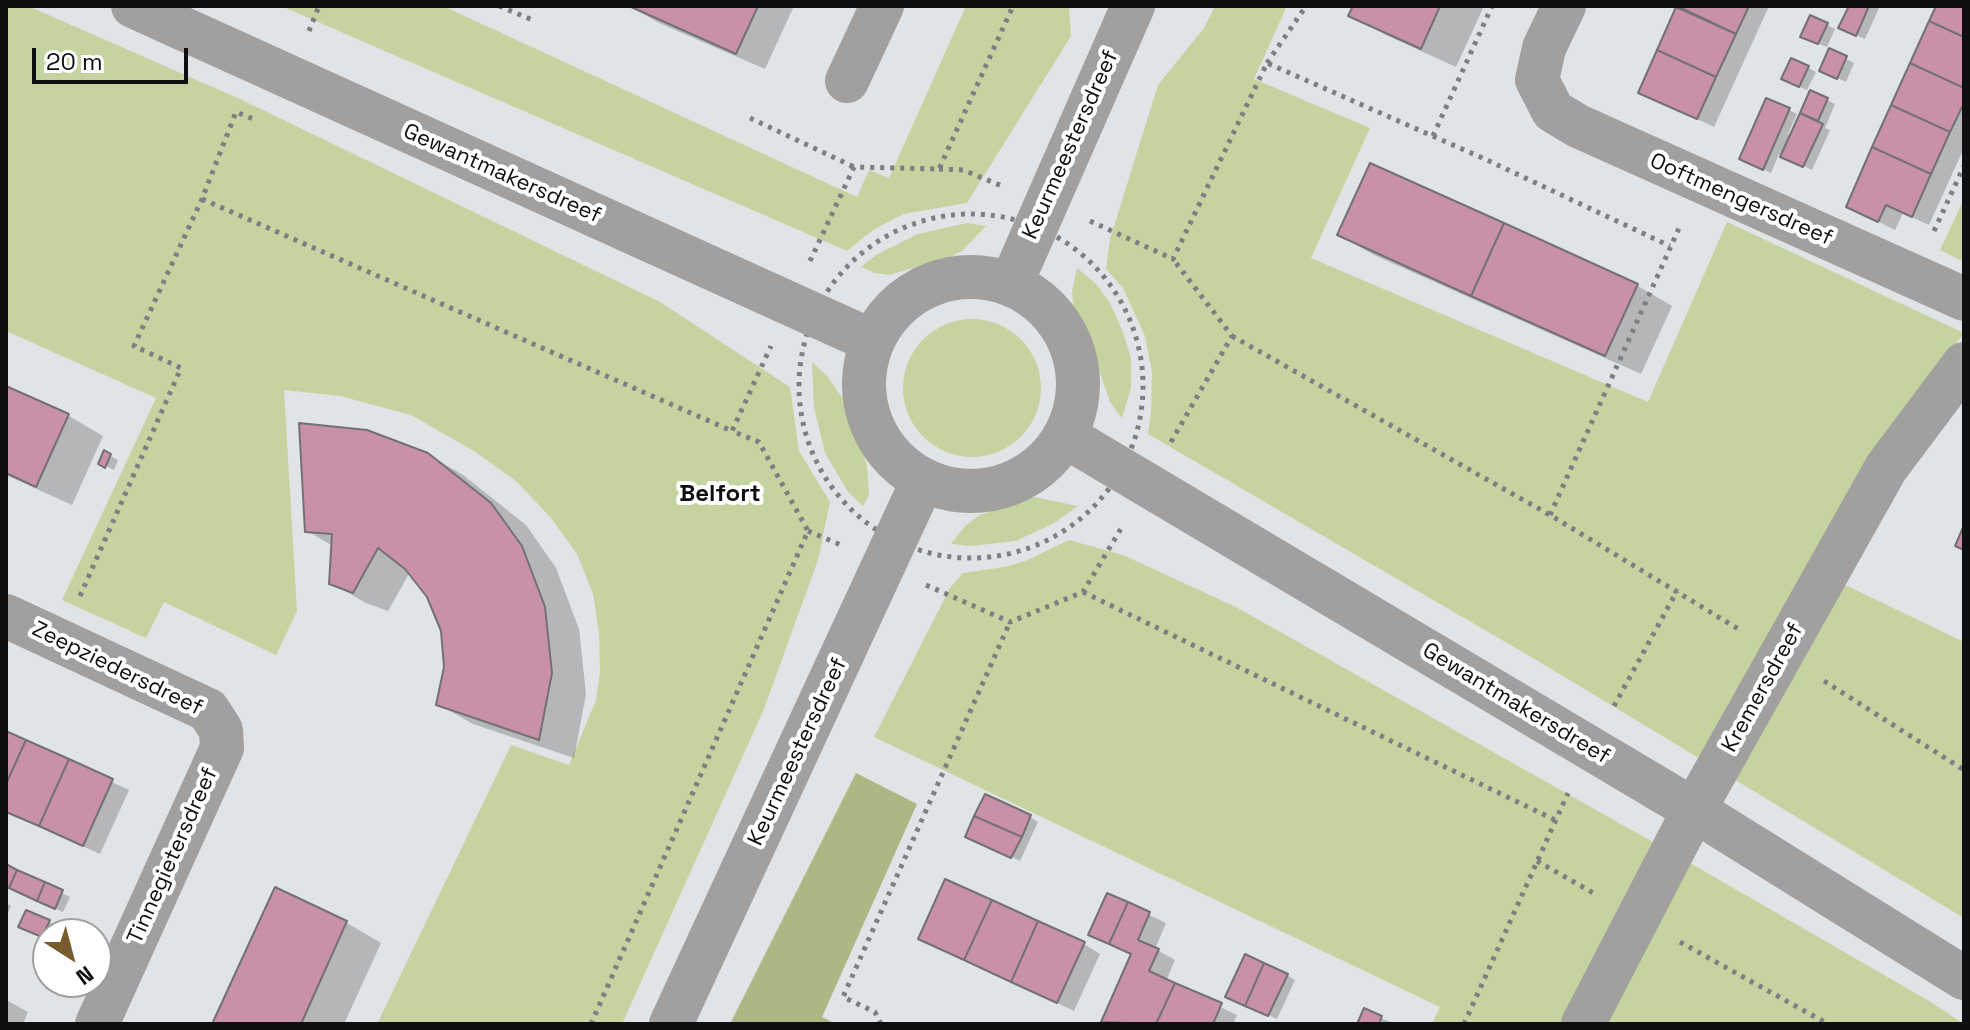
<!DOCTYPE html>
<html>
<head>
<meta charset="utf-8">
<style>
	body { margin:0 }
	#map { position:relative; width:1970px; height:1030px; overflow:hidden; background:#e1e4e6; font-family:"Space Grotesk",sans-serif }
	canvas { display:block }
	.frame { position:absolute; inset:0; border:8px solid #0e0f10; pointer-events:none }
	.north { position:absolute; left:32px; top:918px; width:80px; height:80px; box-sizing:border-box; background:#fff; border:2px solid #9f9f9f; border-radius:50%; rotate:144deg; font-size:22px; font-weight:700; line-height:32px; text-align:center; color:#0e0f10 }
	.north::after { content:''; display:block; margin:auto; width:28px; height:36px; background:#775c2e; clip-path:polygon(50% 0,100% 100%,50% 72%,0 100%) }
	.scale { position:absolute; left:32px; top:48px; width:156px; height:36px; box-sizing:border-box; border:4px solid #0e0f10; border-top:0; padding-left:10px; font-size:24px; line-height:28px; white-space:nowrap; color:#0e0f10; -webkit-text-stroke:6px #fff; paint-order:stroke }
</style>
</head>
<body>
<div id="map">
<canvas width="1970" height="1030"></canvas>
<div class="frame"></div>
<div class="north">N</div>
<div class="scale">20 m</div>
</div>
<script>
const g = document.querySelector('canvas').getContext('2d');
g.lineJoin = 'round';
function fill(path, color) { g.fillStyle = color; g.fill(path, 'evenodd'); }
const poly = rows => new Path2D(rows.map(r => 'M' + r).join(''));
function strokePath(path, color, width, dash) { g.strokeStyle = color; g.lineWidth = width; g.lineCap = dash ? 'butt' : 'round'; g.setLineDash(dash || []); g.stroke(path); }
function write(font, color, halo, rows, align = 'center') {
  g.font = font + ' "Space Grotesk",sans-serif'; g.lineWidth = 8; g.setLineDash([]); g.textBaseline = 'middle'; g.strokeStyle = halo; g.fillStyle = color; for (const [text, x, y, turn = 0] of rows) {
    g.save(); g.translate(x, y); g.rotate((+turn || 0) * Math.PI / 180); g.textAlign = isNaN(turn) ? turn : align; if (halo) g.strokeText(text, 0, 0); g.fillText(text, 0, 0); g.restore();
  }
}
fill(poly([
	[6,6,28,6,240,99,660,302,790,387,799,451,830,502,818,560,764,709,622,1024,377,1024,511,745,569,765,596,700,600,672,599,633,593,594,577,554,551,518,516,481,474,451,411,415,340,396,284,390,297,611,276,655,164,602,146,638,62,600,156,398,6,331],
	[281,6,443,6,857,197,869,170,889,178,966,6,1069,6,1071,36,967,203,903,214,873,230,847,251],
	[1215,6,1287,6,1254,79,1370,128,1311,258,1648,402,1727,222,1964,333,1878,447,1810,568,1964,642,1964,918,1538,661,1148,434,1151,411,1152,372,1145,336,1123,288,1106,269,1110,239,1158,85,1204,28],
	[1964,199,1964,262,1940,250],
	[967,223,986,226,962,251,951,257,889,275,875,273,861,267,876,255,918,234],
	[1077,268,1096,284,1110,303,1123,332,1131,358,1131,388,1122,418,1110,402,1088,337,1074,313,1072,291],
	'903 388a69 69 0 1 1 138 0a69 69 0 1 1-138 0Z',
	[812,362,827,376,848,406,867,466,869,495,863,506,848,492,825,453,814,407],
	[1034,497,1078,506,1054,523,1016,541,971,546,951,544,965,526,980,515],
	[1069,540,1123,555,1236,607,1692,864,1929,1001,1964,1024,1432,1024,1440,1007,874,737,950,588,963,573,1004,567,1025,561]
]), '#c5d3a0');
fill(poly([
	[856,773,917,804,822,1017,836,1024,730,1024]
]), '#aab883');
fill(poly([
	[794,6,765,69,659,23,631,7],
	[1355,6,1484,6,1456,67,1386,35,1351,15],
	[1679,6,1769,6,1714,127,1640,92],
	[1851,6,1880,6,1865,39,1849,32],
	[1938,6,1964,6,1964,148,1929,225,1903,213,1895,230,1848,206],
	[1811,18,1835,29,1827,47,1811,41],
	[1830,51,1854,63,1846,82,1829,74],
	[1808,68,1816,72,1807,90,1791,83],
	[1811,92,1835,104,1825,128,1830,130,1812,170,1779,154,1771,173,1750,163,1789,110,1797,114,1788,134,1792,135],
	[1371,166,1638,286,1672,306,1641,374,1374,255,1339,235],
	[6,388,69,416,103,436,72,505,6,475],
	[105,453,118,460,114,470,101,463],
	[427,454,463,475,526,525,556,568,579,629,586,694,574,758,473,724,438,704,446,667,443,630,429,596,410,572,388,611,366,603,331,583,333,546,307,531],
	[6,733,129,790,100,854,6,812],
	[1030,817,1038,822,1020,861,976,841],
	[6,867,70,897,63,912,6,886],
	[276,890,347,923,381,943,344,1024,215,1024],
	[1108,895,1166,923,1155,949,1175,960,1166,981,1237,1015,1233,1024,1108,1024,1104,1021,1133,955],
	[6,903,11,906,6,918],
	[49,922,57,926,54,934,48,934,48,939,29,931],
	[920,938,1084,944,1100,954,1074,1011],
	[1287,975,1295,980,1277,1019,1236,1001],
	[6,1000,28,1012,23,1024,6,1024],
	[1365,1011,1395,1024,1359,1024]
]), '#0003');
const building = poly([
	[629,6,758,6,736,54,629,6],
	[1353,6,1440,6,1421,49,1348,16,1353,6],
	[1677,6,1749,6,1736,34,1677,6],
	[1849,6,1869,6,1856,36,1838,28,1849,6],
	[1936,6,1964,6,1964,37,1929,21,1936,6],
	[1676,7,1736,34,1716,77,1657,50,1676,7],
	[1810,15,1828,23,1818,44,1800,37,1810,15],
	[1929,21,1964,37,1964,88,1910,63,1929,21],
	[1829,48,1847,56,1837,79,1819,71,1829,48],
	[1657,50,1716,77,1697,119,1638,93,1657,50],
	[1791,58,1809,66,1799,87,1781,79,1791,58],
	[1910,63,1964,88,1964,103,1950,132,1891,105,1910,63],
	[1810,90,1828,98,1818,121,1800,113,1810,90],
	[1766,98,1790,108,1763,170,1739,159,1766,98],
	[1891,105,1950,132,1931,174,1872,147,1891,105],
	[1800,113,1823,124,1803,167,1780,157,1800,113],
	[1872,147,1931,174,1912,217,1886,205,1878,222,1846,207,1872,147],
	[1370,163,1504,223,1471,296,1337,235,1370,163],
	[1504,223,1638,284,1605,356,1471,296,1504,223],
	[6,386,69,414,36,487,6,473,6,386],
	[299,423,367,430,428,453,491,503,522,546,545,607,552,673,539,740,436,705,444,667,441,631,427,597,405,569,378,548,353,593,329,584,332,534,305,532,299,423],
	[104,450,111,454,105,468,98,464,104,450],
	[1964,525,1964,550,1955,546,1964,525],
	[6,731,26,740,6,784,6,731],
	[26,740,69,759,39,826,6,812,6,784,26,740],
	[69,759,113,779,83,846,39,826,69,759],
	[985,794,1031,815,1022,837,974,816,985,794],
	[974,816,1022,837,1011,858,965,837,974,816],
	[6,864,17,870,9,888,6,887,6,864],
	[17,870,45,882,37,901,9,888,17,870],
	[945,879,992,900,964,960,918,939,945,879],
	[45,882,63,890,55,909,37,901,45,882],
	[275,887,347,921,301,1024,212,1024,275,887],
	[1107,893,1128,902,1109,944,1088,935,1107,893],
	[992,900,1038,921,1011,982,964,960,992,900],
	[1128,902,1150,912,1138,940,1159,949,1149,971,1175,983,1156,1024,1101,1022,1131,954,1109,944,1128,902],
	[26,910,50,920,42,937,18,927,26,910],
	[1038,921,1085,942,1057,1003,1011,982,1038,921],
	[1245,954,1264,963,1245,1006,1225,997,1245,954],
	[1264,963,1288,974,1268,1016,1245,1006,1264,963],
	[1175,983,1222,1003,1213,1024,1156,1024,1175,983],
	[1364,1008,1382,1016,1379,1024,1357,1024,1364,1008]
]);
fill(building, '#c991a9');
strokePath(building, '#747172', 2);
strokePath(poly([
	[499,6,535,21],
	[309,31,319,6],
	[1267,63,1306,6],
	[750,118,854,167],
	[1433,136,1492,6],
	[939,169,963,170,1002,186],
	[202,199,732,431],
	'799 386a172 172 0 1 1 344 0a172 172 0 1 1-344 0Z',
	[1090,221,1173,259,1267,63,1487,160,1670,246],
	[1934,231,1964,166],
	[810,261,854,167,939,169,1013,6],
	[1232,336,1550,515,1740,630],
	[1171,442,1232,336,1173,259],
	[1550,515,1680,226],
	[808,531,841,545],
	[926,585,1010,622,1083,592,1122,527],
	[1083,592,1555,820],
	[80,596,181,368,134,346,202,199,236,112,256,120],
	[1824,681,1964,770],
	[1614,706,1677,591],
	[1537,861,1595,894],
	[1680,942,1828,1024],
	[591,1024,808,531,759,442,732,431,771,346],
	[881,1024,875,1012,843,997,1010,622],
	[1464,1024,1568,793]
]), '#7d7f81', 5, [4, 6]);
strokePath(poly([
	[133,6,872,341],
	[1564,6,1544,48,1537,80,1553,111,1578,126,1964,299],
	[847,81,882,6],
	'864 384a107 107 0 1 1 214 0a107 107 0 1 1-214 0Z',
	[1011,284,1133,6],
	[1065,436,1694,810,1964,978],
	[6,616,208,710,221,730,222,748,97,1024],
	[671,1024,923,480],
	[1583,1024,1694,810,1886,468,1964,364]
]), '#a1a09f', 44);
write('22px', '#0e0f10', '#fff', [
	["Keurmeestersdreef",1071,145,-66],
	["Gewantmakersdreef",502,174,24],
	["Ooftmengersdreef",1741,200,24],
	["Zeepziedersdreef",117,669,26],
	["Kremersdreef",1763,688,-61],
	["Gewantmakersdreef",1516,704,31],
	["Keurmeestersdreef",798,752,-65],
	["Tinnegietersdreef",173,856,-66]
]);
write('bold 24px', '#0e0f10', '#fff', [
	["Belfort",720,494]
]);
</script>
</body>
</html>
